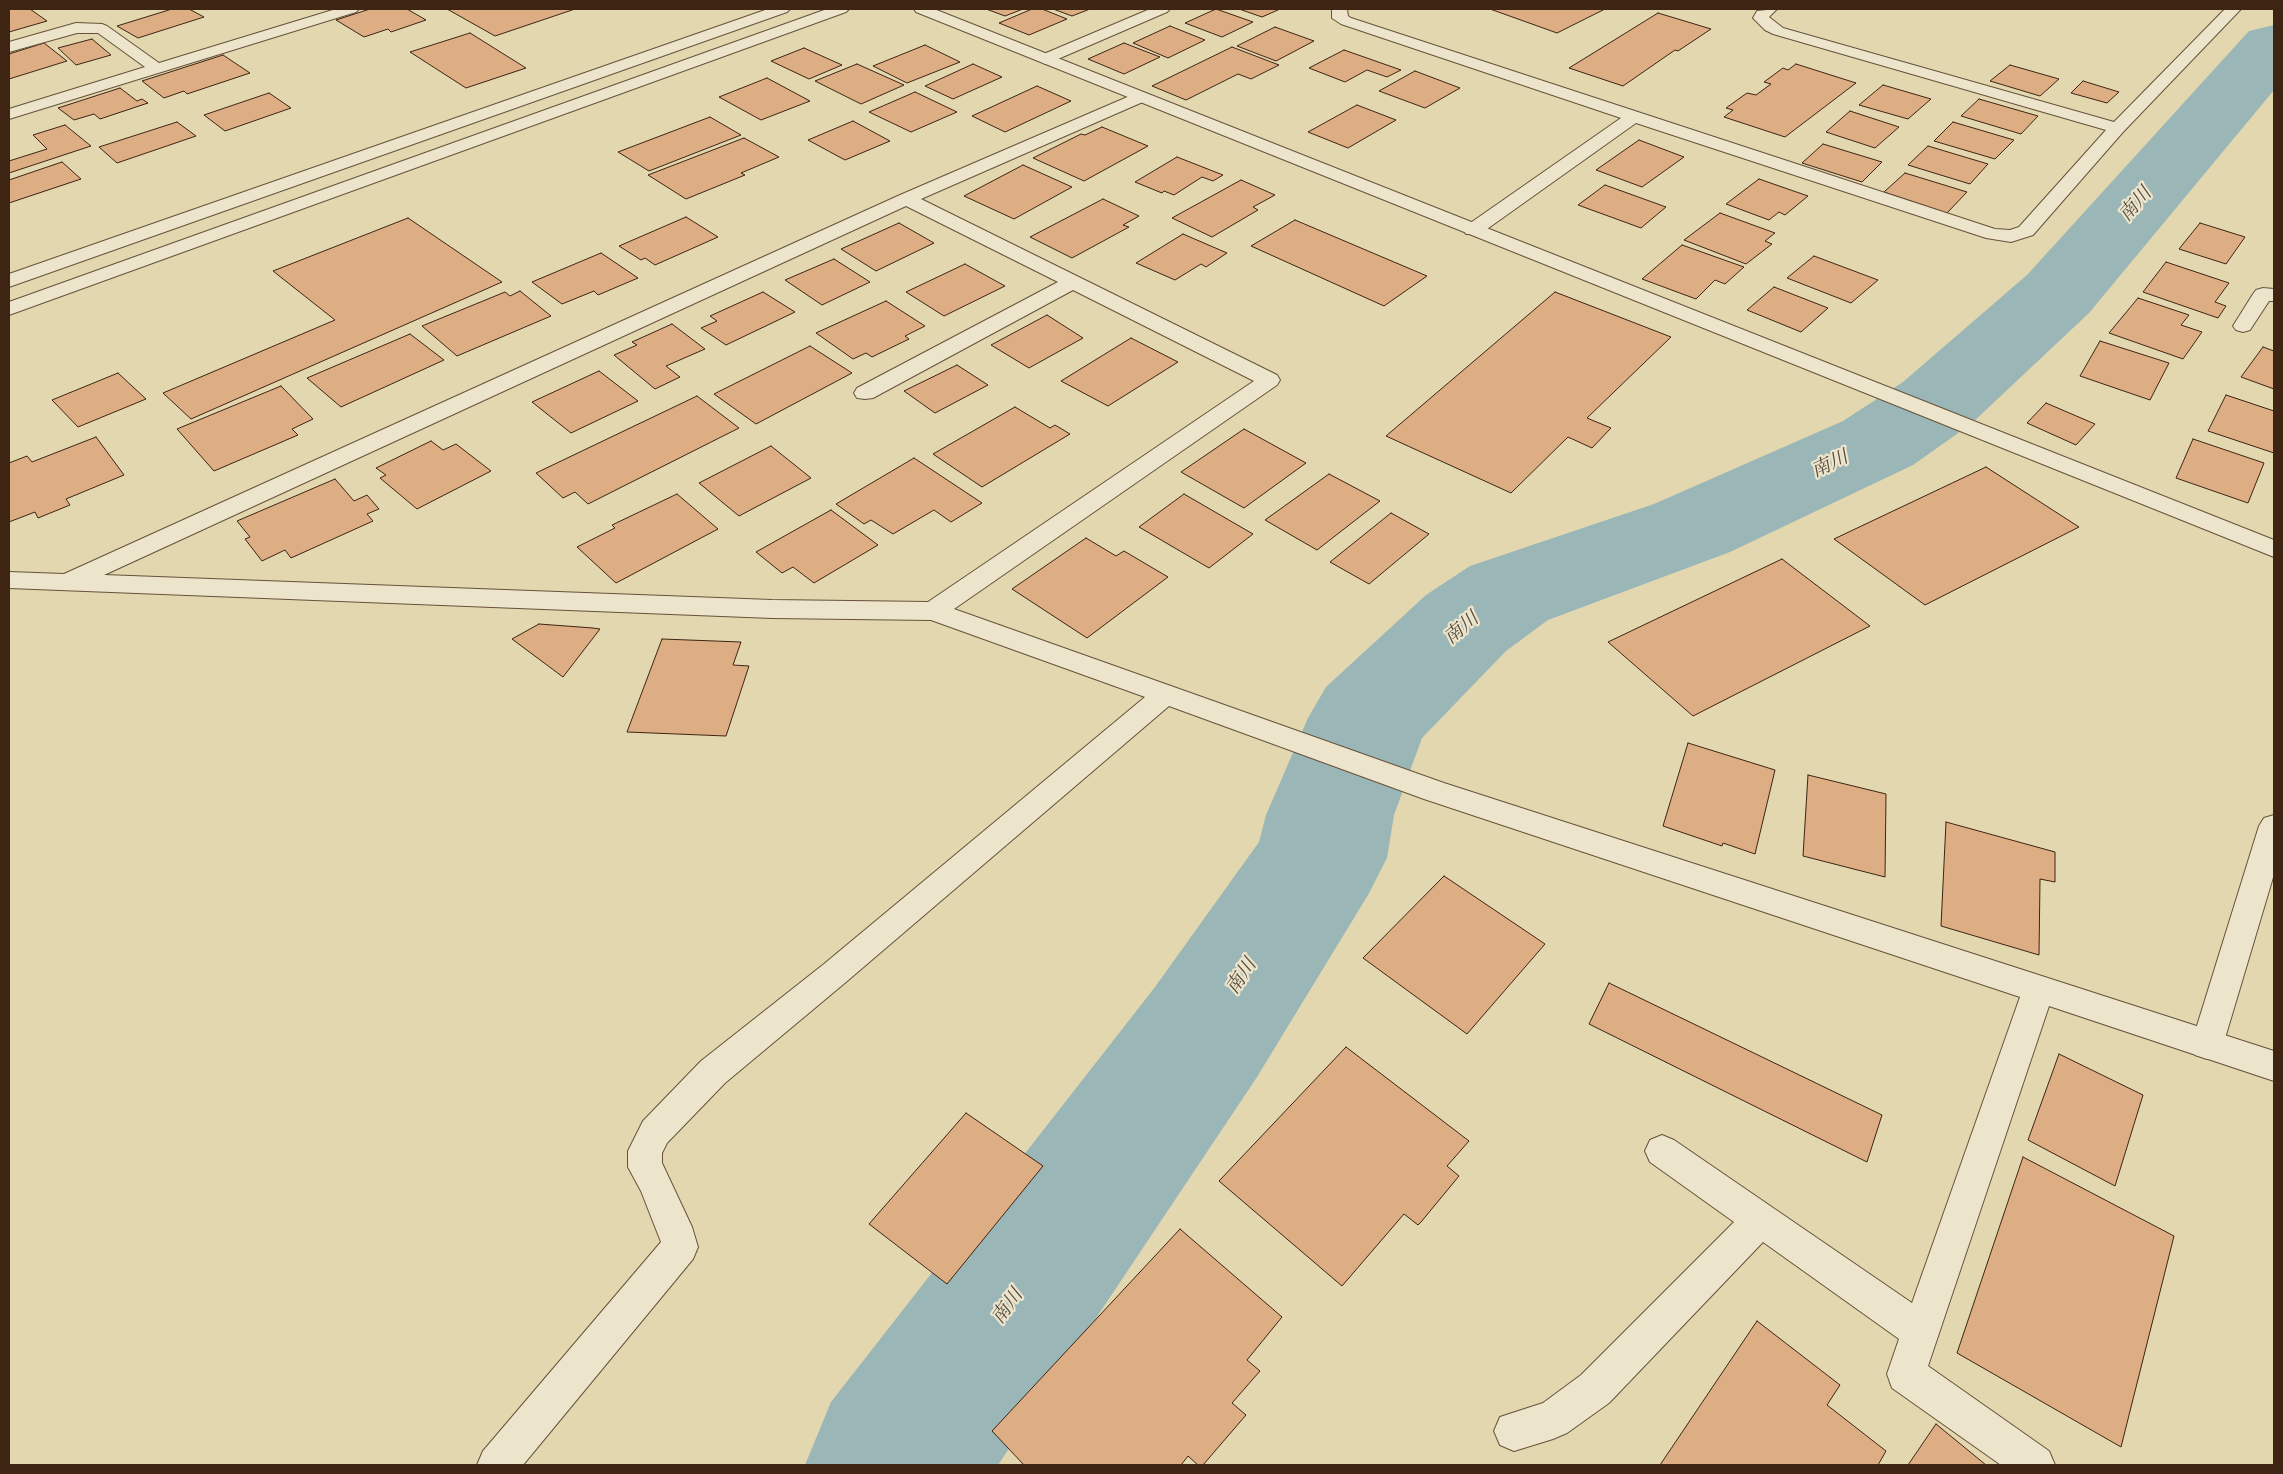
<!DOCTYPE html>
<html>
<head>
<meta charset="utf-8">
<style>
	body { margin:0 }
	#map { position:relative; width:2283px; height:1474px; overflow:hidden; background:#e2d7af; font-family:"Libre Bodoni",serif }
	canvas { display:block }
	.frame { position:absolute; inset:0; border:10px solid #3e2413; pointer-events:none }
</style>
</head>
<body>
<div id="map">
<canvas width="2283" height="1474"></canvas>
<div class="frame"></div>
</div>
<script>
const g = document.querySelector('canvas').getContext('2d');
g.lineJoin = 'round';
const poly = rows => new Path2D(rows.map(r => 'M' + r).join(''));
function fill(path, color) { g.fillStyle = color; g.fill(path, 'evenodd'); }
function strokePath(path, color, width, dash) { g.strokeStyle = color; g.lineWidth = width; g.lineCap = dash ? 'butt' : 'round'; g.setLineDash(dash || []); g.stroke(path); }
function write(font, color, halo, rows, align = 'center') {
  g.font = font + ' "Libre Bodoni","Noto Serif JP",serif'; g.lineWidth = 4.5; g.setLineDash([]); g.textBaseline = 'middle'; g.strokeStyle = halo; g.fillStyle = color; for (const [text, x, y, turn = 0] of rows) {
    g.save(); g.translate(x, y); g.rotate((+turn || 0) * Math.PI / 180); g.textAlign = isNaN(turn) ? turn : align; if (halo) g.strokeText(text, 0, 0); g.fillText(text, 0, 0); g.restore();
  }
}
fill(poly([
	[2274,25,2274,90,2089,313,1971,424,1913,465,1730,552,1548,620,1506,651,1422,738,1394,815,1387,858,1368,895,1257,1077,998,1465,805,1465,831,1402,1155,987,1259,842,1266,815,1308,718,1326,687,1426,595,1470,566,1654,504,1843,421,1903,382,2027,275,2249,31,2274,25]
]), '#9bb6b7');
const building = poly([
	[9,9,30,9,47,21,9,32,9,9],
	[172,9,189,9,204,17,138,38,117,26,172,9],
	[370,9,407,9,426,20,391,32,388,29,364,37,336,20,370,9],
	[447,9,575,9,495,36,447,9],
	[986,9,1023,9,1005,16,986,9],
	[1032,9,1042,9,1067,19,1029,35,999,23,1032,9],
	[1053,9,1090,9,1072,16,1053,9],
	[1216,9,1253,22,1222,37,1185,23,1216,9],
	[1239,9,1280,9,1262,17,1239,9],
	[1490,9,1605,9,1557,33,1490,9],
	[1658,13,1711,29,1678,51,1675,50,1623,86,1569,68,1658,13],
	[1170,26,1205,40,1168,58,1133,43,1170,26],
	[1275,27,1314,41,1276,61,1237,46,1275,27],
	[470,33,526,68,466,88,410,52,470,33],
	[92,39,111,55,76,65,58,48,92,39],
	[44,43,67,61,9,79,9,54,44,43],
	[1124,43,1160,57,1124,74,1088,59,1124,43],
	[925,45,960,62,907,83,873,66,925,45],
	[1232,47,1279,65,1251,79,1238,74,1186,100,1152,86,1232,47],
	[804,48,842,65,809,79,771,61,804,48],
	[1344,50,1401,70,1387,77,1367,70,1345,82,1309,68,1344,50],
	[223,55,250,73,187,94,184,91,164,98,142,81,223,55],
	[857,64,904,85,861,104,815,81,857,64],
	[973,64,1002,77,953,99,925,86,973,64],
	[1796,64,1856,83,1785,137,1724,117,1733,110,1726,108,1747,93,1756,95,1771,84,1764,82,1783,68,1788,70,1796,64],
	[2010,65,2059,79,2040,96,1990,81,2010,65],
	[1415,71,1460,88,1425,108,1379,91,1415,71],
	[767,78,810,101,761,120,719,97,767,78],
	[2083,81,2119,92,2107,103,2071,93,2083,81],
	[1883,85,1931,99,1908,119,1859,105,1883,85],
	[1037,86,1071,101,1005,132,972,116,1037,86],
	[120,88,137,101,142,99,148,103,100,119,94,114,74,120,58,108,120,88],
	[915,92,957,112,911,132,869,112,915,92],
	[269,93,291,108,225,131,204,115,269,93],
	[1979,99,2038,116,2021,134,1961,116,1979,99],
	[1357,105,1396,120,1348,148,1308,132,1357,105],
	[1850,111,1899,127,1875,148,1826,132,1850,111],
	[710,117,741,135,649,171,618,152,710,117],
	[853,121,890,141,845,160,808,140,853,121],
	[177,122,196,136,117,163,99,147,177,122],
	[1953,122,2014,140,1995,159,1934,141,1953,122],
	[65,125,91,146,9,173,9,161,47,149,33,135,65,125],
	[1102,127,1148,146,1084,181,1033,158,1081,134,1085,135,1102,127],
	[744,138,779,157,741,173,745,175,686,199,648,175,744,138],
	[1639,140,1684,157,1642,187,1596,170,1639,140],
	[1823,144,1882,162,1862,182,1802,163,1823,144],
	[1928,146,1988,164,1970,184,1908,165,1928,146],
	[1177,157,1223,175,1213,181,1202,177,1174,195,1164,191,1162,193,1135,182,1177,157],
	[62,162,81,179,9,203,9,180,62,162],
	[1023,165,1072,187,1014,219,964,196,1023,165],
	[1905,173,1967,192,1947,213,1884,192,1905,173],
	[1759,179,1808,196,1785,215,1779,212,1769,220,1726,204,1759,179],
	[1241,180,1275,195,1253,207,1258,210,1212,237,1172,218,1241,180],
	[1605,185,1666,207,1641,228,1578,205,1605,185],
	[1103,199,1139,216,1123,225,1129,227,1072,258,1030,237,1103,199],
	[1720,213,1775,233,1765,241,1772,244,1746,264,1684,240,1720,213],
	[686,217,718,237,655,265,645,258,641,260,619,246,686,217],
	[408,218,502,282,191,419,163,393,335,320,273,271,408,218],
	[1295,220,1427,276,1384,306,1251,246,1295,220],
	[899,223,934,243,876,271,841,249,899,223],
	[2200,223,2245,237,2226,264,2179,249,2200,223],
	[1183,234,1227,253,1206,267,1201,264,1175,280,1136,263,1183,234],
	[1682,245,1744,267,1725,284,1715,280,1696,299,1642,279,1682,245],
	[601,253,638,278,598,295,594,291,562,304,532,282,601,253],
	[1814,256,1878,280,1851,303,1787,278,1814,256],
	[834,259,870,282,822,305,785,280,834,259],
	[2166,262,2229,283,2215,302,2226,306,2218,318,2143,292,2166,262],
	[965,264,1005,286,944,316,906,292,965,264],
	[1774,287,1828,308,1801,332,1747,310,1774,287],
	[520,291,551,316,457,356,422,326,505,292,510,296,520,291],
	[763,292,795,312,726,345,701,328,717,321,710,316,763,292],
	[1555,292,1671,337,1587,418,1611,428,1592,448,1568,437,1511,493,1386,436,1555,292],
	[2138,298,2189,315,2181,325,2202,332,2183,359,2109,333,2138,298],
	[886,301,925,326,905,336,909,339,872,357,866,353,853,359,816,333,886,301],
	[1047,315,1083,338,1029,368,991,345,1047,315],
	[672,324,705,349,666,366,680,377,655,389,614,355,637,345,632,342,672,324],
	[410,334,444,360,341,407,307,378,410,334],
	[1131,338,1178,362,1108,406,1061,381,1131,338],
	[2100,341,2169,363,2150,400,2080,376,2100,341],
	[810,346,852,373,756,424,714,394,810,346],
	[2263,347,2274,351,2274,389,2241,377,2263,347],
	[957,365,988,385,935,413,904,391,957,365],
	[599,371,638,401,571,433,532,402,599,371],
	[118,373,146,399,78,427,52,400,118,373],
	[281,386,313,419,292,429,298,435,214,471,177,429,281,386],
	[2226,395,2274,411,2274,453,2208,431,2226,395],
	[697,396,739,428,588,504,575,492,563,498,536,473,697,396],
	[2046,403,2095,424,2076,445,2027,423,2046,403],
	[1015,407,1050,428,1055,425,1070,434,982,487,933,454,1015,407],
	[1244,429,1306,463,1244,508,1181,472,1244,429],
	[96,437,124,475,66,499,70,505,38,518,35,512,9,522,9,463,27,456,32,462,96,437],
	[2193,439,2264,463,2248,503,2176,478,2193,439],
	[431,441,443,450,456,444,491,471,417,509,380,478,386,475,376,468,431,441],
	[771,446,811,478,739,516,699,483,771,446],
	[914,458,982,503,951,522,934,510,893,534,871,520,864,524,836,504,914,458],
	[1986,467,2079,527,1925,605,1834,539,1986,467],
	[1329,474,1380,501,1317,550,1265,520,1329,474],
	[335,479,354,501,367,495,379,509,367,514,373,521,291,558,285,550,262,561,245,539,250,537,237,521,335,479],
	[677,494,718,529,616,583,577,547,615,528,612,525,677,494],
	[1184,494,1253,534,1209,568,1139,527,1184,494],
	[831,510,878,545,814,583,793,567,782,573,756,552,831,510],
	[1391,513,1429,534,1369,584,1330,562,1391,513],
	[1086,538,1116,556,1124,551,1168,577,1087,638,1012,589,1086,538],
	[1782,559,1870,626,1693,716,1608,642,1782,559],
	[539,624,593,628,600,629,563,677,512,639,539,624],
	[662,639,741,642,733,665,749,666,726,736,627,732,662,639],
	[1688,743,1775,770,1755,854,1723,843,1722,846,1663,826,1688,743],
	[1808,775,1886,794,1885,877,1803,856,1808,775],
	[1946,822,2055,852,2055,882,2040,879,2039,955,1941,926,1946,822],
	[1444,876,1545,944,1467,1034,1363,958,1444,876],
	[1609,983,1882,1115,1867,1162,1589,1024,1609,983],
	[1346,1047,1469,1141,1447,1166,1459,1176,1421,1222,1418,1225,1404,1214,1342,1286,1219,1181,1346,1047],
	[2059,1054,2143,1095,2115,1186,2028,1140,2059,1054],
	[966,1113,1043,1166,947,1284,869,1224,966,1113],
	[2023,1157,2174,1236,2121,1447,1957,1353,2023,1157],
	[1180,1229,1282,1317,1247,1360,1260,1371,1232,1403,1246,1415,1203,1465,1198,1465,1188,1456,1181,1465,1024,1465,992,1431,1180,1229],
	[1757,1321,1840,1385,1827,1405,1886,1451,1878,1465,1660,1465,1757,1321],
	[1936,1424,1986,1465,1908,1465,1936,1424]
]);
fill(building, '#ddad84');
strokePath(building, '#3e2413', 1);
const minor = poly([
	[336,9,359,9,356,12,9,119,9,109,145,67,98,33,77,33,9,52,9,42,76,23,102,24,107,26,159,63,336,9],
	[1150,9,1170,9,1167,12,1051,62,1045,64,1037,59,1039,56,1150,9],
	[1332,9,1347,9,1348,16,1351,18,1995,229,2010,230,2019,227,2106,130,1773,34,1765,30,1753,18,1757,11,1777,9,1769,17,1783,28,2114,122,2225,9,2241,9,2123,132,2033,235,2011,242,1986,238,1636,123,1480,234,1466,234,1464,230,1466,226,1621,118,1341,24,1332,18,1332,9],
	[1139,92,1145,93,1147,97,1145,101,921,199,1277,375,1280,380,1277,385,954,609,1444,783,2274,1051,2274,1081,2049,1006,1928,1366,2049,1451,2055,1465,2001,1465,1892,1388,1887,1374,1899,1339,1763,1242,1609,1403,1567,1433,1553,1439,1514,1451,1500,1445,1494,1431,1500,1417,1543,1403,1581,1375,1734,1222,1650,1162,1645,1151,1650,1140,1662,1135,1674,1140,1912,1303,2020,997,1424,799,1169,706,846,982,725,1083,667,1143,662,1153,662,1163,692,1227,698,1247,693,1259,523,1465,477,1465,483,1451,661,1242,641,1191,628,1167,628,1151,643,1121,701,1061,824,964,1145,697,931,620,772,618,9,588,9,572,64,574,900,195,1139,92],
	[906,206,1058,282,857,388,854,393,857,398,865,399,873,398,1073,290,1254,381,928,602,772,600,104,575,906,206],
	[2263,288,2274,289,2274,301,2269,301,2250,330,2243,332,2236,330,2233,326,2253,294,2256,290,2263,288]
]);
const tertiary = poly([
	[768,9,790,9,787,12,9,287,9,274,768,9],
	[827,9,849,9,846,12,9,315,9,302,827,9],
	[914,9,934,9,2274,540,2274,557,916,12,914,9],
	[2274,815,2274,874,2223,1045,2219,1055,2207,1059,2195,1055,2191,1045,2259,826,2264,818,2274,815]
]);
strokePath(minor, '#67513a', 2);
strokePath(tertiary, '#67513a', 2);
fill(minor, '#ece5cb');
fill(tertiary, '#ece5cb');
write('italic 19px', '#55483c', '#ece5cb', [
	["南川",2136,205,-49],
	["南川",1830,465,-25],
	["南川",1462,629,-40],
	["南川",1242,977,-56],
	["南川",1008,1307,-54]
]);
</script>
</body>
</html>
